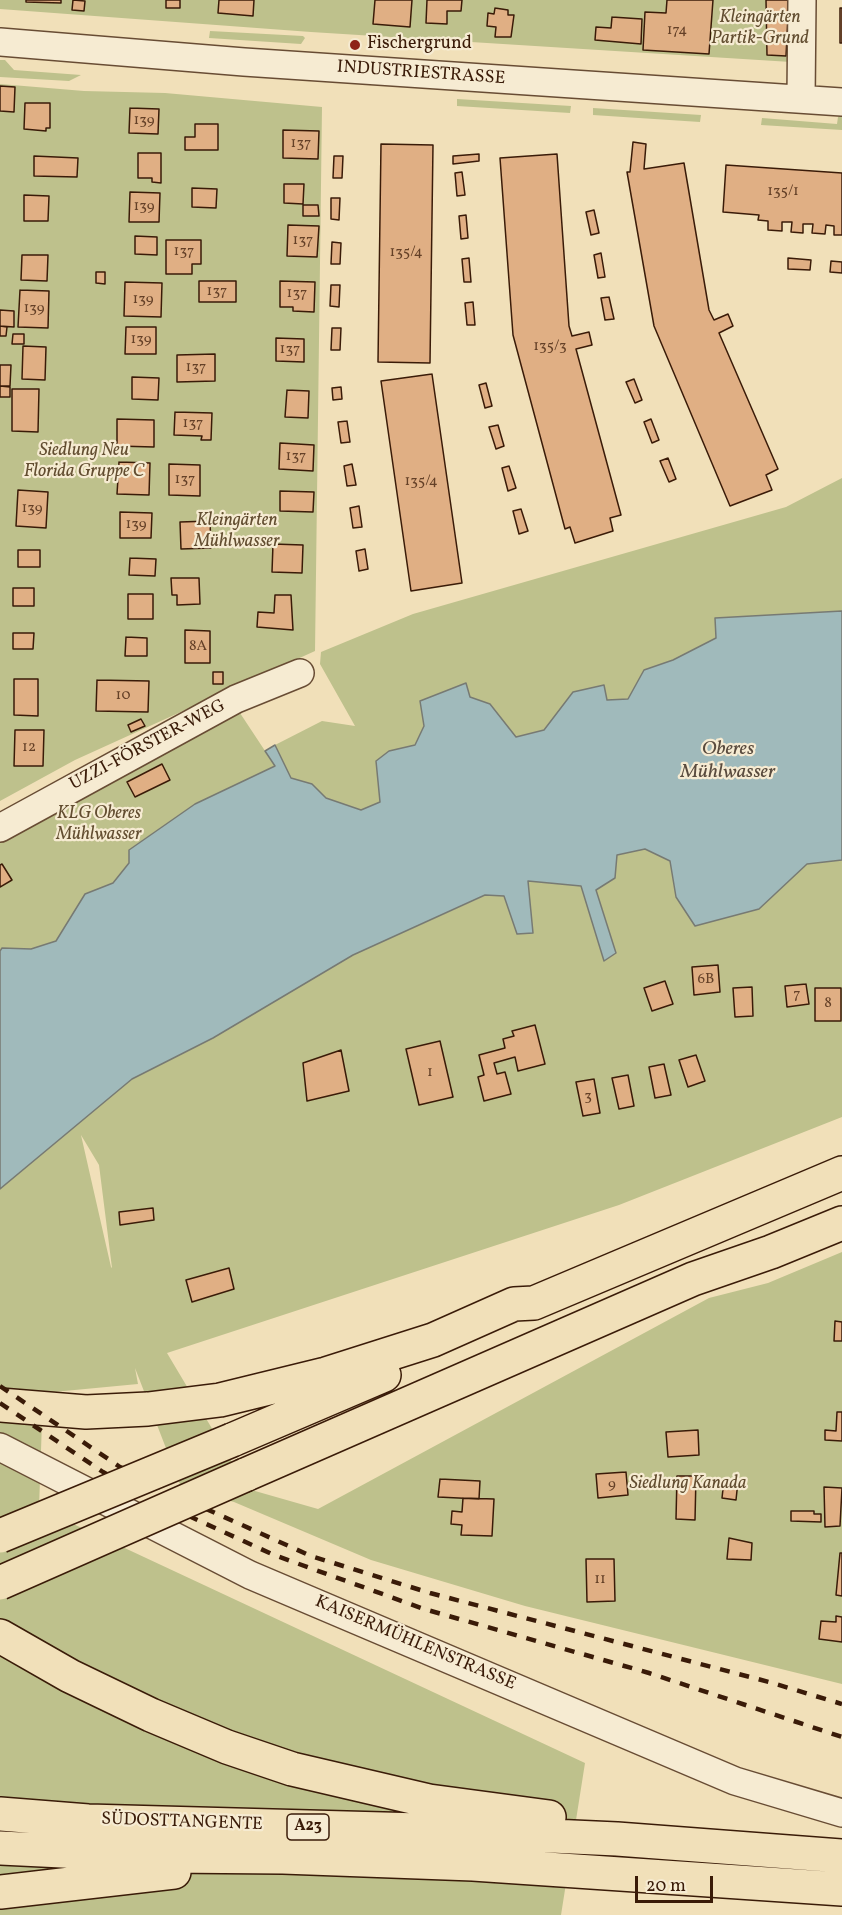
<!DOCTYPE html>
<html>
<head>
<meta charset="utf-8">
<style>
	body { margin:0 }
	#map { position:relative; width:842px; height:1915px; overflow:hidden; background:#f1e0b9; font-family:Vollkorn,serif }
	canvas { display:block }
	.scale { position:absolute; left:635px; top:1876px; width:78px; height:27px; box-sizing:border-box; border:3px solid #3a1b08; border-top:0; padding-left:8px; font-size:18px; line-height:21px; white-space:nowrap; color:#3a1b08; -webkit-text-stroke:4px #f6ebd2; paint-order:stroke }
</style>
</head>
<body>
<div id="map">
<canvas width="842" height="1915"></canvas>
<div class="scale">20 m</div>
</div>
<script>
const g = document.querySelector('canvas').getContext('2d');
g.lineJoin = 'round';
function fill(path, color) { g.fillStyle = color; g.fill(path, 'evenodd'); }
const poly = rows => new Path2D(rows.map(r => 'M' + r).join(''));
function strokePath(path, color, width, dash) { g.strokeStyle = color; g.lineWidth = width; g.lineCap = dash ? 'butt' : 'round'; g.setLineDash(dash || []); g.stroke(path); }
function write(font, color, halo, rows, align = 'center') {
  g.font = font + ' Vollkorn,serif'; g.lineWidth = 4.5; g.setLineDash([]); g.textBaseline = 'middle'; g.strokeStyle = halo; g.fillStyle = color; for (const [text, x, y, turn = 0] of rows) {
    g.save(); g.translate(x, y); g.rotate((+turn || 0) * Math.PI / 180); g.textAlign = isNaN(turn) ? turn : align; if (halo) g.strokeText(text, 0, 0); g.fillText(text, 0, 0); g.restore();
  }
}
fill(poly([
	[0,0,792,0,791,62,311,32,0,9],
	[210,31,303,36,305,38,301,44,209,38],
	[0,60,5,60,14,70,81,75,69,81,0,77],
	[0,84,84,91,165,93,322,107,315,651,75,760,0,801],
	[457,99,571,106,570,113,457,106],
	[593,108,701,115,700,122,593,115],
	[842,115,842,130,761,125,762,118,837,124,838,117],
	[842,478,842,611,715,618,716,638,673,660,644,670,628,699,606,700,573,692,544,730,516,737,490,704,470,697,466,684,420,701,424,726,415,745,389,751,380,802,361,810,326,798,312,784,291,778,275,745,322,721,355,726,320,664,321,652,413,614,786,507],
	[238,710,275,766,195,804,129,850,129,863,113,883,85,894,56,941,31,949,2,948,0,951,0,837],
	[645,849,671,861,676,897,759,909,807,864,842,860,842,1117,619,1205,167,1353,248,1489,318,1509,709,1298,768,1283,842,1252,842,1684,525,1606,371,1560,234,1502,181,1487,135,1368,138,1384,43,1393,39,1508,585,1763,561,1915,0,1915,0,1189,132,1079,213,1038,353,955,486,895,504,896,517,934,532,933,527,881,581,886,604,961,616,953,596,890,617,855],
	[81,1135,99,1165,112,1268,111,1267]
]), '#bec18c');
const water = poly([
	[842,611,842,860,807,864,759,909,695,926,676,897,670,861,645,849,617,855,615,878,596,890,616,953,604,961,581,886,528,881,533,933,517,934,504,896,485,895,353,955,213,1038,132,1079,0,1189,0,951,2,948,31,949,56,941,85,894,113,883,129,863,129,850,195,804,275,766,265,751,275,745,291,778,312,784,326,798,361,810,380,802,376,761,389,751,415,745,424,726,420,701,466,683,470,697,490,704,516,737,544,730,573,692,604,685,607,700,628,699,644,670,673,660,716,638,715,618,842,611]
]);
fill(water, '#a0babb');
strokePath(water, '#777a73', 1.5);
const building = poly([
	[26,0,61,0,61,3,26,2,26,0],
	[73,0,85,1,84,11,72,10,73,0],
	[166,0,180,0,180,8,166,8,166,0],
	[219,0,254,0,253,16,218,13,219,0],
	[375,0,412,0,410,27,373,24,375,0],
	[427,0,462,0,461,11,447,11,447,24,426,23,427,0],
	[667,0,713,0,709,54,643,50,645,12,666,13,667,0],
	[766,0,789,0,786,56,767,55,766,0],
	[495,8,508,10,508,15,514,15,511,37,495,37,496,27,487,26,488,13,494,14,495,8],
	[840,8,842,8,842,43,840,43,840,8],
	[612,17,642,19,641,44,595,40,596,27,611,28,612,17],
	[0,86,15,87,14,112,0,111,0,86],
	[25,103,50,103,50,128,46,128,46,131,24,129,25,103],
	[130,108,159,109,158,134,129,133,130,108],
	[195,124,218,124,218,150,185,150,185,137,195,137,195,124],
	[283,130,319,131,318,159,283,158,283,130],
	[633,142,646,144,644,169,684,163,709,310,714,320,728,314,733,326,719,333,778,469,766,475,772,490,730,506,654,326,627,172,630,172,633,142],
	[381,144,433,145,430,363,378,362,381,144],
	[138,153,161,153,161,183,152,182,152,178,138,178,138,153],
	[479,154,479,161,453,164,453,156,479,154],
	[557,154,569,326,572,336,589,332,592,345,576,349,621,515,610,518,613,531,575,543,570,527,565,529,513,335,500,158,557,154],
	[34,156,78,158,77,177,34,176,34,156],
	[334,156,343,156,342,178,333,178,334,156],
	[726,165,842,173,842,235,834,235,834,226,826,225,825,234,812,233,813,224,803,224,803,233,791,232,792,222,782,222,782,231,768,230,768,221,758,220,759,215,723,212,726,165],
	[462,172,465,195,457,196,455,173,462,172],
	[284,184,304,184,303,204,284,203,284,184],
	[192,188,217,189,216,208,192,207,192,188],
	[130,192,160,193,159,222,129,222,130,192],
	[24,195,49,196,48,221,24,221,24,195],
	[331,198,340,198,339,220,331,219,331,198],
	[303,205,318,205,319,216,303,216,303,205],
	[594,210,599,233,591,235,586,212,594,210],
	[466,215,468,238,461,239,459,216,466,215],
	[288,225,319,226,317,257,287,256,288,225],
	[135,236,157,237,157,255,135,254,135,236],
	[166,240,201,240,201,264,192,264,192,274,166,274,166,240],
	[332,242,341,243,340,264,331,264,332,242],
	[601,253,605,277,598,278,594,255,601,253],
	[22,255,48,255,47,281,21,280,22,255],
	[469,258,471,282,464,282,462,259,469,258],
	[788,258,811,260,810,270,788,269,788,258],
	[831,261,842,262,842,273,830,272,831,261],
	[96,272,105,272,105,284,96,283,96,272],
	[199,281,236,281,236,302,199,302,199,281],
	[280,281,315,282,314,312,293,311,293,307,280,307,280,281],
	[125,282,162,283,161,317,124,316,125,282],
	[331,285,340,285,339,307,330,306,331,285],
	[20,290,49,291,48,328,18,327,20,290],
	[609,297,614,319,605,320,601,298,609,297],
	[473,302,475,325,467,325,465,303,473,302],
	[0,310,14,311,14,327,0,326,0,310],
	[0,326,7,327,6,336,0,336,0,326],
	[126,327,156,327,156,354,125,354,126,327],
	[332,328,341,328,340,350,331,350,332,328],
	[13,334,24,334,24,344,12,344,13,334],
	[276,338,304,339,304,362,276,361,276,338],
	[23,346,46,347,45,380,22,379,23,346],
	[215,354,215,381,177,382,177,355,215,354],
	[0,365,11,365,10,386,0,386,0,365],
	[432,374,462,583,411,591,381,381,432,374],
	[132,377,159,378,158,400,132,399,132,377],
	[634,379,642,400,635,403,626,382,634,379],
	[486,383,492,406,485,408,479,385,486,383],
	[0,386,10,387,10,397,0,397,0,386],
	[341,387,342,399,333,400,332,388,341,387],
	[12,389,39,389,38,432,12,431,12,389],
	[287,390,309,391,308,418,285,417,287,390],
	[175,412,212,413,211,440,201,440,202,436,174,435,175,412],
	[117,419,154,420,154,447,117,446,117,419],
	[651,419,659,440,652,443,644,422,651,419],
	[347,421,350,442,341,443,338,422,347,421],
	[498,425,504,446,496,449,489,427,498,425],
	[280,443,314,445,313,471,279,469,280,443],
	[668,458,676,479,669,482,660,461,668,458],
	[119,462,150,463,149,495,117,494,119,462],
	[169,464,200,465,200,496,169,495,169,464],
	[352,464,356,485,347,486,344,466,352,464],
	[509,466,516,488,508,491,502,468,509,466],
	[18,490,48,492,46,528,16,526,18,490],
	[280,491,314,492,313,512,280,511,280,491],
	[359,506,362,527,353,528,350,508,359,506],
	[521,509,528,531,519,534,513,511,521,509],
	[120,512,152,513,151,538,120,538,120,512],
	[210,521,211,548,181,549,180,522,210,521],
	[273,544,303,545,302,573,272,572,273,544],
	[365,549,368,569,359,571,356,551,365,549],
	[18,550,40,550,40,567,18,567,18,550],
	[130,558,156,559,155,576,129,575,130,558],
	[171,578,199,578,200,604,177,605,177,595,172,595,171,578],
	[13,588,34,588,34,606,13,606,13,588],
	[128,594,153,594,153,619,128,619,128,594],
	[275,595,291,595,293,630,257,627,258,612,274,613,275,595],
	[185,630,210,631,210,663,185,663,185,630],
	[13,633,34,633,33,649,13,649,13,633],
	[126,637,147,638,147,656,125,656,126,637],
	[213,672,223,672,223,684,213,684,213,672],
	[14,679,38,679,38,716,14,715,14,679],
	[97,680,149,681,148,712,96,711,97,680],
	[141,719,145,726,131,732,128,725,141,719],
	[15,730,44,730,43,766,14,766,15,730],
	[162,764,170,780,135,797,127,782,162,764],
	[2,864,12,880,0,887,0,865,2,864],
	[718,965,720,992,694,995,692,967,718,965],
	[665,981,673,1004,652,1011,644,988,665,981],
	[806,984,809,1004,787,1007,785,986,806,984],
	[752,987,753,1016,735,1017,733,988,752,987],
	[815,988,841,988,841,1021,815,1021,815,988],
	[535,1025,545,1064,518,1071,515,1057,494,1063,497,1074,505,1072,511,1094,484,1101,478,1077,484,1075,479,1055,505,1048,503,1039,514,1036,512,1031,535,1025],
	[440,1041,453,1097,419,1105,406,1049,440,1041],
	[341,1050,349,1091,307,1101,303,1063,341,1050],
	[696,1055,705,1081,688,1087,679,1060,696,1055],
	[664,1064,671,1095,655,1098,649,1067,664,1064],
	[628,1075,634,1106,619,1109,612,1078,628,1075],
	[594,1079,600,1113,583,1116,576,1082,594,1079],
	[153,1208,154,1220,120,1225,119,1212,153,1208],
	[229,1268,234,1289,192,1302,186,1280,229,1268],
	[835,1321,842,1322,842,1341,834,1341,835,1321],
	[837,1412,842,1412,842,1441,825,1440,825,1430,836,1431,837,1412],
	[698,1430,699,1455,668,1457,666,1432,698,1430],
	[626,1472,628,1495,598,1498,596,1474,626,1472],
	[677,1476,696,1476,695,1520,676,1519,677,1476],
	[440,1479,480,1481,479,1499,438,1497,440,1479],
	[724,1480,738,1481,736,1500,722,1498,724,1480],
	[824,1487,842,1488,840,1526,825,1527,824,1487],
	[463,1498,494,1499,492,1536,461,1535,462,1525,451,1524,452,1511,462,1512,463,1498],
	[791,1511,814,1511,814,1514,821,1514,821,1522,791,1521,791,1511],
	[729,1538,752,1543,751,1560,727,1559,729,1538],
	[840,1553,842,1553,842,1596,836,1595,840,1553],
	[586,1559,614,1559,615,1601,587,1602,586,1559],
	[836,1616,842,1617,842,1642,819,1639,821,1621,836,1622,836,1616]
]);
fill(building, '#e0af84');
strokePath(building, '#3a1b08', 1.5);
const minor = poly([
	[0,42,244,62,842,102],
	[801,99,802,0],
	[0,828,236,699,300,673],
	[0,1447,250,1575,735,1781,842,1813]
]);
const highway = poly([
	[0,1405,86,1412,148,1409,220,1400,326,1374,433,1340,514,1304,534,1303,842,1173],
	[232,1440,384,1375],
	[245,1475,693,1279,771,1252,842,1223],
	[0,1636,70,1676,151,1715,227,1747,292,1769,429,1801,549,1817],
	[0,1814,88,1821,420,1830,617,1839,842,1856],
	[0,1848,165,1856,283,1857,473,1864,842,1889],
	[0,1892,174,1872]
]);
strokePath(minor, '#684c34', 30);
strokePath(highway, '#3a1b08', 36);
strokePath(minor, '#f6ebd2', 27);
strokePath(highway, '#f1e0b9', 33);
strokePath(poly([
	[0,1386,120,1467,173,1494,311,1556,430,1593,769,1682,842,1704],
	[0,1403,103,1472,156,1501,274,1555,424,1609,649,1673,842,1737]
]), '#3a1b08', 4.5, [10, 10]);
const highwayBridge = poly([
	[0,1536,232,1440],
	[0,1583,245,1475]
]);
strokePath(highwayBridge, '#3a1b08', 36, []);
strokePath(highwayBridge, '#f1e0b9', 33);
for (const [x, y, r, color] of [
	[355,45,6,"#8f2418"]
]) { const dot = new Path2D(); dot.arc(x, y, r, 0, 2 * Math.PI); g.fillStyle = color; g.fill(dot); strokePath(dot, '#f6ebd2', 2); }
write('15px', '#644027', null, [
	["174",677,31],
	["139",144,121],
	["137",301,144],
	["135/1",783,192],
	["139",144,207],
	["137",303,241],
	["137",184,252],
	["135/4",406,253],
	["137",217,292],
	["137",297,294],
	["139",143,300],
	["139",34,309],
	["139",141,340],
	["135/3",550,347],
	["137",290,350],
	["137",196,368],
	["137",193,424],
	["137",296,457],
	["137",185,480],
	["135/4",421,482],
	["139",32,509],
	["139",136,525],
	["8A",198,647],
	["10",123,696],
	["12",29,748],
	["6B",706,980],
	["7",797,995],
	["8",828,1004],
	["1",430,1073],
	["3",588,1097],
	["9",612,1485],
	["11",600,1580]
]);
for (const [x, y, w] of [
	[308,1827,42]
]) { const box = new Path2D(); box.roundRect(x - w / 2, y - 13, w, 26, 4.5); g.fillStyle = '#f6ebd2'; g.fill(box); strokePath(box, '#3a1b08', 1.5); }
write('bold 16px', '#3a1b08', null, [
	["A23",308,1827]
]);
write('italic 18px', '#624d30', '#f6ebd2', [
	["Kleingärten",760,19],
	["Partik-Grund",760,40],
	["Siedlung Neu",84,452],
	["Florida Gruppe C",84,473],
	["Kleingärten",237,522],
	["Mühlwasser",237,543],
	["KLG Oberes",99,815],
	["Mühlwasser",99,836],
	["Siedlung Kanada",688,1485]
]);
write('18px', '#3a1b08', '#f6ebd2', [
	["Fischergrund",367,45]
], 'left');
write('18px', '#3a1b08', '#f6ebd2', [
	["INDUSTRIESTRASSE",421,74,4],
	["UZZI-FÖRSTER-WEG",148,746,-28],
	["KAISERMÜHLENSTRASSE",415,1644,23],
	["SÜDOSTTANGENTE",182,1823,2]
]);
write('italic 20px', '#594b3e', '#f6ebd2', [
	["Oberes",728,750],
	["Mühlwasser",728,773]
]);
</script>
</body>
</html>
